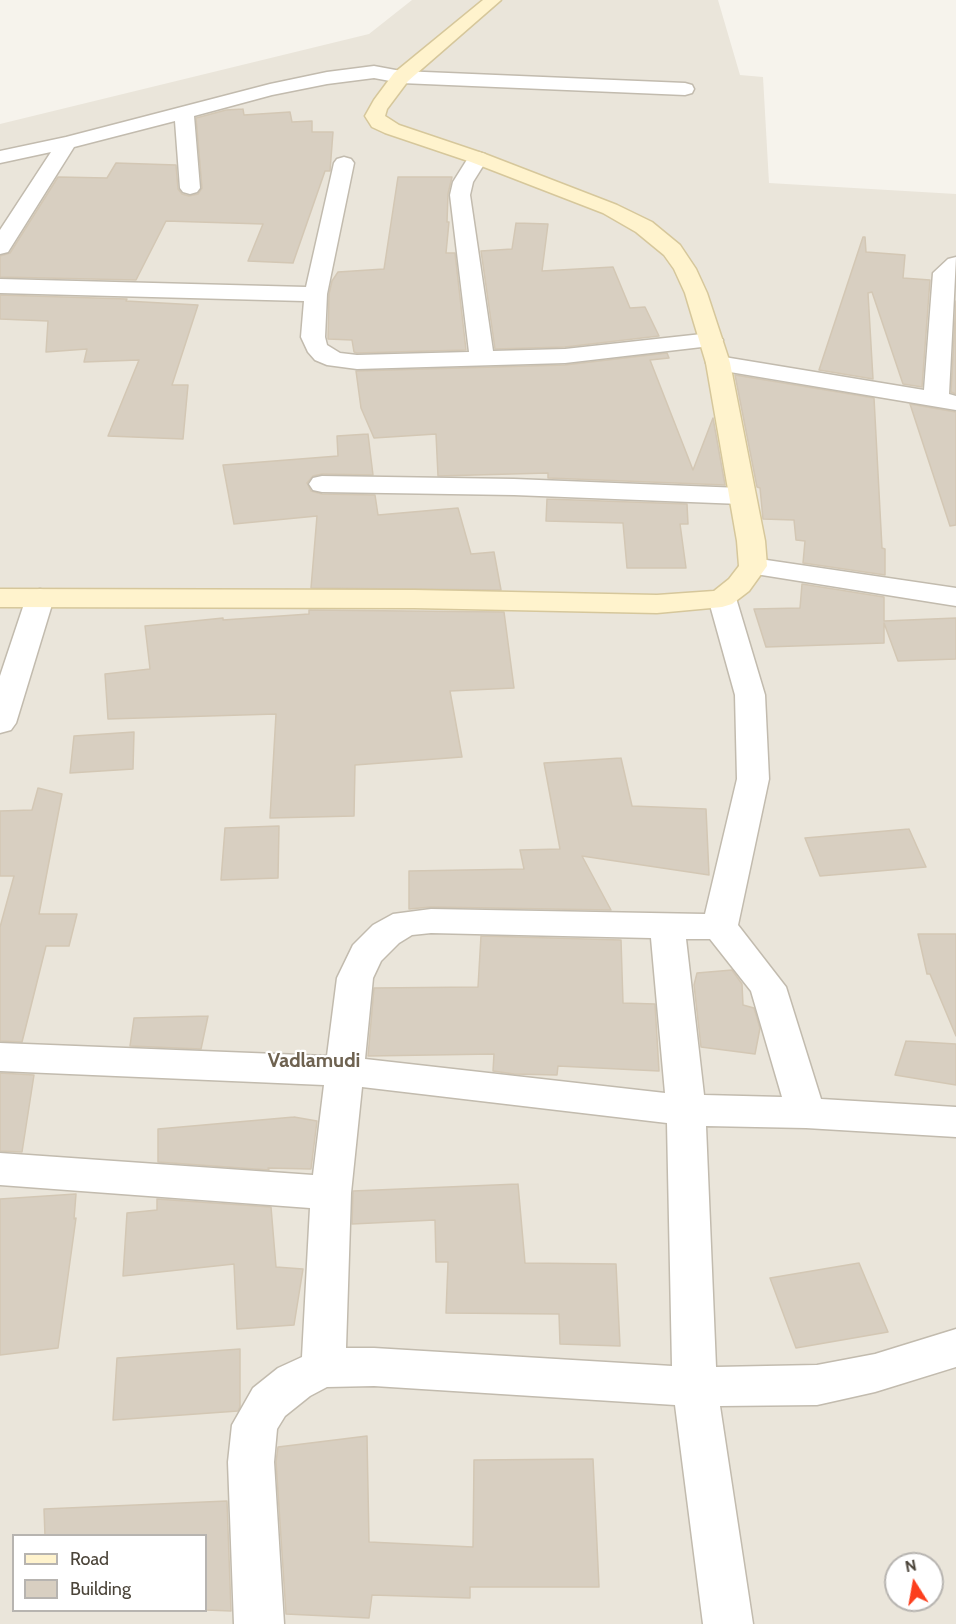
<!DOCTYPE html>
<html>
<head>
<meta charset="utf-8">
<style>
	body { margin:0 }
	#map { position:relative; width:956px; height:1624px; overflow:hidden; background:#f6f3ec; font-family:Cabin,sans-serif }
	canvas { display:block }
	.legend { position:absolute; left:12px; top:1534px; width:195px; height:78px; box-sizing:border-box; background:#fff; border:2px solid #b7b4b0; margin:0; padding:8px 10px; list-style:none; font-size:18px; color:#4b4439 }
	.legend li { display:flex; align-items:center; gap:12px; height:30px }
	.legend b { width:30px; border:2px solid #b7b4b0 }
	.north { position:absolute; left:884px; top:1552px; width:60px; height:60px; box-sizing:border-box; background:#fff; border:2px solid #b7b4b0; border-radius:50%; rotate:349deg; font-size:16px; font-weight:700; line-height:24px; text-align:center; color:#4b4439 }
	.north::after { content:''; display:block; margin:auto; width:21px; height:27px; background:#fc3f1d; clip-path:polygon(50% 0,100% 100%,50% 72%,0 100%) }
</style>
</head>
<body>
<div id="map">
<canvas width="956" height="1624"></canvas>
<ul class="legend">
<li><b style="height:8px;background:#fff3cd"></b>Road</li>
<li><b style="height:16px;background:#d8cfc1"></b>Building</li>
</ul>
<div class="north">N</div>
</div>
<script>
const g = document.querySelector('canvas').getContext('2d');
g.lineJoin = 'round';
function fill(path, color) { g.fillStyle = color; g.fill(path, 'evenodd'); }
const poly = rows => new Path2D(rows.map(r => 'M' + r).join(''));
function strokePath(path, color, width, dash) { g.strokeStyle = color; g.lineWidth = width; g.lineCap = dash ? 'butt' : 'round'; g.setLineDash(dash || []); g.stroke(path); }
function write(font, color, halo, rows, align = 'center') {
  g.font = font + ' Cabin,sans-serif'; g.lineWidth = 4.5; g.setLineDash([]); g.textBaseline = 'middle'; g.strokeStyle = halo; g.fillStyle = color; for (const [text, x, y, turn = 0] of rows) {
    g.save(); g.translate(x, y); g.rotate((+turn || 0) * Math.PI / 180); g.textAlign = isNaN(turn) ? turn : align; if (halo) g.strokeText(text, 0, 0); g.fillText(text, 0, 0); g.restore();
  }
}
fill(poly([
	[412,0,718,0,740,75,763,77,769,183,956,194,956,1624,0,1624,0,124,369,34],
	[14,1536,206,1536,206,1610,14,1610],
	[896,1564,932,1564,932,1600,896,1600]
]), '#eae5da');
const building = poly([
	[243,109,244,115,290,112,292,122,312,121,312,132,333,132,330,171,325,171,293,263,248,261,263,224,166,221,136,280,0,277,0,256,10,253,58,177,107,178,116,163,176,165,178,189,182,194,189,196,198,194,202,188,196,118,226,110,243,109],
	[398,177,452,177,448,194,447,222,449,222,446,253,455,253,466,350,357,353,354,352,352,340,328,339,329,294,332,281,338,272,384,269,398,177],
	[516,223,548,224,542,271,613,267,630,308,645,307,659,336,565,347,495,349,481,251,512,249,516,223],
	[863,237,865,237,866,252,905,255,903,278,930,280,922,387,903,384,872,292,868,293,873,379,819,370,863,237],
	[0,295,127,299,126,301,198,305,172,385,188,385,183,439,108,436,139,360,84,362,87,349,46,352,48,321,0,319,0,295],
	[956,301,956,394,951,392,956,301],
	[667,353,669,358,650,360,693,470,713,418,725,485,548,478,548,473,438,476,436,434,374,438,361,408,356,371,565,365,667,353],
	[735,375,874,398,882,548,885,549,885,575,803,563,805,541,796,540,794,520,763,519,760,488,757,487,735,375],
	[910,404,956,412,956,525,950,526,910,404],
	[368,434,373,475,322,474,313,476,307,483,311,491,322,494,375,495,378,515,458,508,471,554,494,552,501,590,311,588,317,516,234,524,223,465,338,456,337,436,368,434],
	[547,499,687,504,688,524,680,524,686,568,627,568,623,523,546,521,547,499],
	[802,584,884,597,884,621,956,618,956,659,898,661,884,623,884,643,766,647,754,609,800,608,802,584],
	[309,610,504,612,514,688,450,691,462,757,355,765,354,816,270,818,276,714,108,719,105,674,150,669,145,626,223,618,223,620,309,614,309,610],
	[134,732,133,769,70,773,74,736,134,732],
	[621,758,632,806,706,809,709,875,582,856,611,910,431,907,409,909,409,871,524,869,520,850,560,849,544,763,621,758],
	[38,788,62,794,39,914,77,914,69,946,46,946,22,1042,0,1041,0,927,14,876,0,876,0,811,32,810,38,788],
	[279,826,278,878,221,880,225,828,279,826],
	[909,829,926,867,820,876,805,838,909,829],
	[918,934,956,934,956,1036,930,974,927,974,918,934],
	[481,936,621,940,623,1003,655,1004,659,1071,558,1066,557,1075,514,1074,493,1071,494,1054,368,1056,374,988,478,987,481,936],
	[732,970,742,984,743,1005,754,1008,760,1028,755,1054,701,1047,694,985,697,973,732,970],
	[208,1016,201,1049,130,1046,134,1018,208,1016],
	[906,1041,956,1044,956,1085,895,1075,906,1041],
	[0,1073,34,1075,22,1152,0,1151,0,1073],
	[294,1117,317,1121,311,1169,268,1168,269,1170,158,1162,158,1129,294,1117],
	[518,1184,525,1263,616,1264,620,1346,560,1344,559,1314,446,1313,448,1262,436,1262,435,1220,352,1224,353,1191,518,1184],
	[76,1194,74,1219,76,1218,58,1348,0,1355,0,1199,76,1194],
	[157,1199,271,1207,276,1267,303,1269,294,1325,237,1329,234,1264,123,1276,127,1213,157,1210,157,1199],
	[859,1263,888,1332,796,1348,770,1278,859,1263],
	[240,1349,240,1407,238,1411,113,1420,117,1358,240,1349],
	[367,1436,369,1542,473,1547,474,1460,593,1459,599,1587,470,1587,470,1598,372,1595,369,1618,286,1614,276,1462,278,1447,367,1436],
	[227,1501,231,1611,206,1610,206,1536,45,1536,44,1509,227,1501]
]);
fill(building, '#d8cfc1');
strokePath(building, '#d3c7b4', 1.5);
const street = poly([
	[374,66,401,71,685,83,692,85,694,89,692,93,685,95,401,83,374,78,327,84,272,95,194,116,200,188,197,192,190,194,183,192,180,188,175,121,74,147,8,252,0,254,0,230,51,152,0,163,0,151,66,137,270,84,327,72,374,66],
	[478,152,485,154,488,158,473,182,470,195,493,351,565,349,711,333,719,335,723,340,719,345,565,363,357,369,327,365,315,360,308,352,301,337,304,301,0,293,0,279,306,287,334,163,337,159,344,157,351,159,354,163,327,294,325,337,327,345,340,353,357,355,469,352,450,195,453,182,468,158,471,154,478,152],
	[956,257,949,394,956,396,956,410,718,370,709,368,706,363,709,358,718,356,924,390,933,273,948,259,956,257],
	[322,476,514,479,741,488,750,490,754,496,750,502,741,504,514,495,322,492,313,490,309,484,313,478,322,476],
	[753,558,956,588,956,606,743,572,739,566,743,560,753,558],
	[40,589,50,592,54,598,16,723,11,730,0,733,0,676,26,598,30,592,40,589],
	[722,589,732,592,736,598,765,695,769,779,738,925,786,987,821,1099,956,1107,956,1137,806,1128,706,1126,716,1367,817,1365,875,1354,956,1329,956,1367,875,1392,817,1405,720,1406,753,1624,703,1624,675,1405,374,1386,327,1387,310,1396,285,1416,277,1429,274,1462,284,1624,234,1624,228,1462,232,1425,253,1388,278,1368,302,1357,310,1208,0,1185,0,1153,313,1175,324,1085,0,1071,0,1043,327,1056,337,978,353,945,373,925,393,914,431,909,705,914,737,779,735,695,708,598,712,592,722,589],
	[431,933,651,938,665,1093,365,1059,373,978,381,961,399,943,412,935,431,933],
	[686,939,710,939,751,991,782,1097,704,1095,686,939],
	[362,1087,667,1123,672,1366,374,1348,346,1348,351,1193,362,1087]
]);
const secondary = poly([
	[483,0,501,0,408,81,387,109,385,116,399,125,485,154,617,205,652,222,680,245,696,269,707,293,730,363,765,541,767,566,749,591,732,604,722,607,657,613,414,608,0,607,0,589,414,590,657,595,714,591,729,579,739,566,737,541,706,363,685,293,674,269,664,255,636,232,603,213,471,162,385,133,372,127,365,116,374,100,394,73,483,0]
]);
strokePath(street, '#c2bbae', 3);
strokePath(secondary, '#d6c79b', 3);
fill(street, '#fff');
fill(secondary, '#fff3cd');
write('bold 20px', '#6e6250', '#fff', [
	["Vadlamudi",314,1061]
]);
</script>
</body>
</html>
